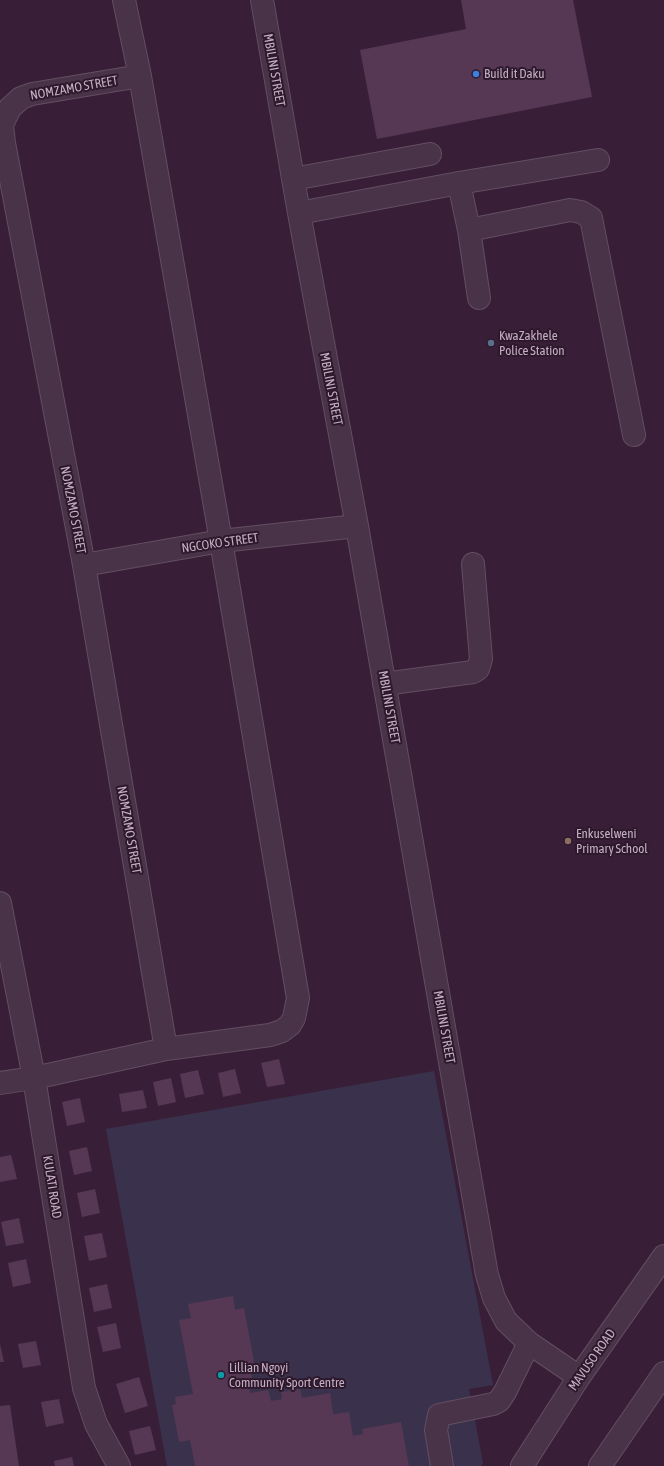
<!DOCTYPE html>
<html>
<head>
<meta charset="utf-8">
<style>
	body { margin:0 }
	canvas { display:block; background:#381f37 }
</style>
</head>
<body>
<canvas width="664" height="1466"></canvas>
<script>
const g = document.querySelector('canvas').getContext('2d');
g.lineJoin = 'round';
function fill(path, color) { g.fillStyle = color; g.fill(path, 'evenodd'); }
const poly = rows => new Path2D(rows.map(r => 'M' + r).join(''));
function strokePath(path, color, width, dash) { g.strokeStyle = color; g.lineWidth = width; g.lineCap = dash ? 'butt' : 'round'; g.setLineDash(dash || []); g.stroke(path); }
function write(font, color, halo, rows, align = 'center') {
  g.font = font + ' "Asap Condensed",sans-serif'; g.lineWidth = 4; g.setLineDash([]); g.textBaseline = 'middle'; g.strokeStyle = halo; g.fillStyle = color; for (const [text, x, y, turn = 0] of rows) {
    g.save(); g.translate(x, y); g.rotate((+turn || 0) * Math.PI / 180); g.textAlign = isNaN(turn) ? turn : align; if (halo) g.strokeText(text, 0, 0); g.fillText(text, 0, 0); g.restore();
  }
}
fill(poly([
	[434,1071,493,1385,469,1389,483,1463,481,1466,167,1466,106,1129]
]), '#3a324c');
fill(poly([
	[461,0,573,0,592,97,377,139,360,50,466,29],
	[279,1059,285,1084,267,1087,261,1063],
	[235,1069,241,1093,223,1097,218,1073],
	[198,1070,204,1094,185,1098,180,1074],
	[171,1078,176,1102,158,1106,153,1082],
	[143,1090,147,1108,122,1112,119,1094],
	[80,1098,85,1122,67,1126,62,1102],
	[87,1147,92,1171,74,1175,69,1151],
	[11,1155,17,1179,0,1182,0,1157],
	[95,1189,100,1213,82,1217,77,1193],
	[19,1218,24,1243,6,1246,1,1222],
	[102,1233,107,1257,89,1261,84,1236],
	[26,1259,31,1283,13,1287,8,1263],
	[107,1284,112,1308,94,1312,89,1288],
	[233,1296,235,1310,244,1308,255,1367,250,1367,253,1383,249,1384,250,1393,268,1390,271,1401,282,1399,281,1392,300,1389,302,1398,330,1393,333,1414,349,1412,353,1436,363,1434,362,1429,401,1422,409,1466,195,1466,190,1440,179,1442,172,1405,176,1404,175,1397,193,1394,179,1320,191,1318,188,1304],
	[116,1323,121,1348,103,1352,97,1327],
	[36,1341,41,1365,23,1368,18,1344],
	[0,1344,4,1362,0,1362],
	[139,1377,148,1406,125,1413,116,1384],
	[59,1399,64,1423,46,1427,41,1402],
	[10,1405,19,1466,0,1466,0,1406],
	[150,1426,156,1450,135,1455,129,1431],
	[72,1457,74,1466,55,1466,54,1461]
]), '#563855');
const minor = poly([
	[262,0,299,213,357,526,487,1275,494,1298,506,1321,529,1343,579,1377],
	[140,76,32,94,21,98,10,108,2,125,4,143,84,565,166,1049],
	[293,179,430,154],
	[459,183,469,230,479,298],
	[299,213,459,183,598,160],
	[469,230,570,210,581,212,591,218,634,435],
	[84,565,221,541,357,526],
	[384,684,473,672,478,669,481,659,473,564],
	[0,903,34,1078,84,1388,96,1424,119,1466],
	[0,1083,34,1078,166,1049,270,1035,282,1031,290,1025,294,1018,298,998,221,541,140,76,124,0],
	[442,1466,436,1430,439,1415,493,1404,499,1401,505,1392,529,1343],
	[522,1466,579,1377,664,1256],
	[600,1466,664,1373]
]);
strokePath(minor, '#634e62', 24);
strokePath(minor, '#483348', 22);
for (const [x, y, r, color] of [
	[476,74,4,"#3f7fe0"],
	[491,343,4,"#5c6f8a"],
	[568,841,4,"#8d6e63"],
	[221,1375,4,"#0f9aa8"]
]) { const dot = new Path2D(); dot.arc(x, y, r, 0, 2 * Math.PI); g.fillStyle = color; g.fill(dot); strokePath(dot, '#2d192c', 1.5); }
write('13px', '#c5adc4', '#2d192c', [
	["MBILINI STREET",274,70,80],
	["NOMZAMO STREET",74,88,-10],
	["MBILINI STREET",331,389,79],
	["NOMZAMO STREET",73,510,79],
	["NGCOKO STREET",220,543,-8],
	["MBILINI STREET",389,707,80],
	["NOMZAMO STREET",129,830,80],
	["MBILINI STREET",444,1027,80],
	["KULATI ROAD",52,1187,81],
	["MAVUSO ROAD",592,1360,-55]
]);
write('13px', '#c5adc4', '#2d192c', [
	["Build it Daku",484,74],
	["KwaZakhele",499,336],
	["Police Station",499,351],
	["Enkuselweni",576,834],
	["Primary School",576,849],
	["Lillian Ngoyi",229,1368],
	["Community Sport Centre",229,1383]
], 'left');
</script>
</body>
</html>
